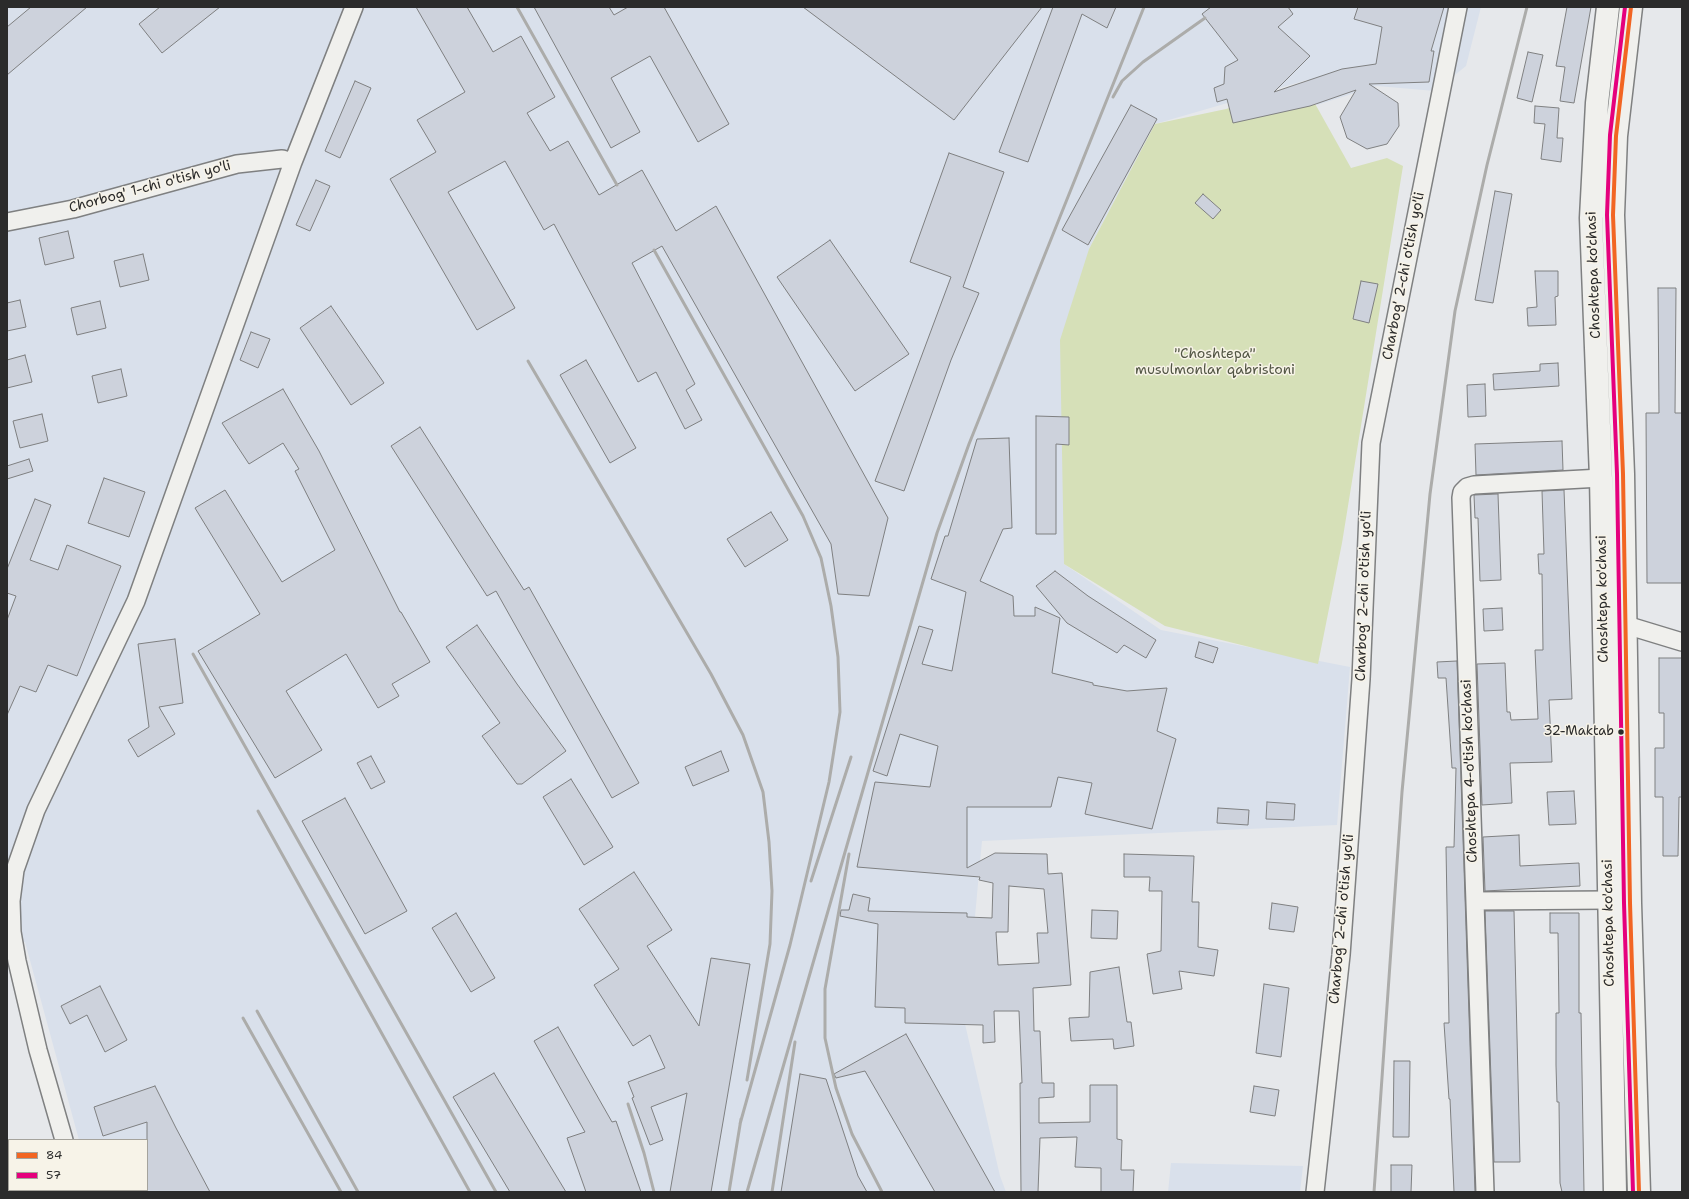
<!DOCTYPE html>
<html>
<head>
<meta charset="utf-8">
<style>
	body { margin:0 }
	#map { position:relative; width:1689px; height:1199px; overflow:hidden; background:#e6e8eb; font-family:"Shantell Sans",sans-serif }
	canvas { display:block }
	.frame { position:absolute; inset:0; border:8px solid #2b2b2b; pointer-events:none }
	.legend { position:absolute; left:8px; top:1139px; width:140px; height:52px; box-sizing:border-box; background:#f7f3e8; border:1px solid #a5a39c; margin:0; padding:5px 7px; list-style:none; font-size:12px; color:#2b2b2b }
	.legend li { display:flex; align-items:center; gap:8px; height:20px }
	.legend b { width:20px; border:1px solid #a5a39c }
</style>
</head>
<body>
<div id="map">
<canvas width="1689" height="1199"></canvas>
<div class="frame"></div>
<ul class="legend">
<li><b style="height:5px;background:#f26522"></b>84</li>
<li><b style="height:5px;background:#e5007d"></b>57</li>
</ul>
</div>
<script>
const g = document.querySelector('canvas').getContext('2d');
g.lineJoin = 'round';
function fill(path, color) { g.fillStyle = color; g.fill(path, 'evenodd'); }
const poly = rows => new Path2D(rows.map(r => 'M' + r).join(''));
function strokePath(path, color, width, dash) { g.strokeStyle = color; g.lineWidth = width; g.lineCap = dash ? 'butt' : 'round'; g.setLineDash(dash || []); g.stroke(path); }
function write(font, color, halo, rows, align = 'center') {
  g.font = font + ' "Shantell Sans",sans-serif'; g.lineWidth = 3; g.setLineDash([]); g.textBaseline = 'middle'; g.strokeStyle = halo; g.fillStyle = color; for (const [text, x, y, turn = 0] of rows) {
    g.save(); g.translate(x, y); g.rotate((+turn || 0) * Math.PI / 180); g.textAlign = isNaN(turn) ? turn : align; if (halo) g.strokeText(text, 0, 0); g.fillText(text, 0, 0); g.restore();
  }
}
fill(poly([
	[7,7,1481,7,1466,66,1435,91,1377,86,1317,105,1307,80,1155,124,1089,249,1064,564,1161,630,1350,667,1337,825,982,841,965,1024,1000,1176,1006,1192,93,1192,93,1190,147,1190,147,1140,79,1140,25,942,7,947],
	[1171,1163,1303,1166,1300,1192,1168,1192]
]), '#d9e0eb');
fill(poly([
	[1304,84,1351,168,1387,158,1403,166,1342,543,1318,664,1165,626,1064,564,1060,340,1089,249,1155,124,1226,109]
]), '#d6e0b8');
const building = poly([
	[31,7,87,7,7,75,7,27,31,7],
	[160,7,220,7,162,53,139,24,160,7],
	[416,7,467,7,493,52,521,36,555,97,527,113,550,151,568,141,599,195,642,170,676,231,716,206,888,518,869,596,838,594,831,544,662,246,632,263,695,384,686,390,702,420,685,429,656,372,638,382,554,224,544,230,505,161,448,192,515,308,477,330,390,179,436,152,417,120,465,92,416,7],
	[534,7,609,7,614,15,628,7,664,7,729,124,698,142,650,56,611,78,640,132,611,148,534,7],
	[803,7,1042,7,954,120,803,7],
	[1053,7,1116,7,1107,28,1082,14,1028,162,999,152,1053,7],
	[1211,7,1288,7,1293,14,1278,27,1310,56,1274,92,1342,69,1376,64,1382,27,1354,19,1358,7,1444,7,1431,51,1434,51,1429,82,1369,84,1398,103,1399,126,1387,144,1367,149,1347,138,1340,117,1356,90,1310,106,1233,123,1227,99,1217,102,1214,88,1224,84,1225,67,1238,60,1202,14,1211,7],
	[1567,7,1591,7,1574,103,1560,101,1565,67,1556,66,1567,7],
	[1528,52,1543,55,1532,102,1517,98,1528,52],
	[355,81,371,88,340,158,325,151,355,81],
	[1131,105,1157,119,1088,245,1062,230,1131,105],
	[1535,106,1559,108,1557,138,1563,138,1561,162,1541,159,1545,124,1534,123,1535,106],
	[949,153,1004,172,963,287,979,293,951,360,904,491,875,481,951,277,910,262,949,153],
	[316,180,330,186,310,231,296,225,316,180],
	[1495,191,1512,194,1493,303,1475,300,1495,191],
	[1203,194,1221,210,1213,219,1195,203,1203,194],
	[68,231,74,258,45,265,39,238,68,231],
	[830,240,909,354,855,391,777,277,830,240],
	[143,254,149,280,120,287,114,261,143,254],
	[1535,271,1558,271,1558,296,1555,297,1556,325,1528,326,1527,308,1537,307,1535,271],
	[1361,281,1378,284,1369,323,1353,319,1361,281],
	[1658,288,1676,288,1675,413,1682,413,1682,583,1647,583,1646,413,1659,413,1658,288],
	[20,300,26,327,7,331,7,303,20,300],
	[100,301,106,328,77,335,71,308,100,301],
	[331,306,384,383,351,405,300,328,331,306],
	[251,332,270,339,258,368,240,360,251,332],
	[25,355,32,382,7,388,7,360,25,355],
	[586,360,636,448,610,463,560,375,586,360],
	[1558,363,1559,386,1494,390,1493,374,1540,371,1540,364,1558,363],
	[121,369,127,396,98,403,92,376,121,369],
	[1485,384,1486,416,1468,417,1467,385,1485,384],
	[283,389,319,451,400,612,401,612,430,662,392,684,399,696,378,708,346,654,286,691,322,750,275,778,198,651,260,614,195,508,225,490,282,582,335,550,295,471,299,469,283,443,249,464,222,423,283,389],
	[42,414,48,441,20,448,13,421,42,414],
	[1036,416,1069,417,1069,445,1056,444,1056,534,1036,534,1036,416],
	[420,427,524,590,529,587,639,783,612,798,496,591,487,596,391,446,420,427],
	[1009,438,1012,528,1003,529,980,581,1013,596,1014,616,1035,616,1035,607,1060,618,1052,673,1093,683,1093,685,1127,691,1167,688,1157,731,1176,739,1152,829,1085,814,1092,783,1058,777,1051,807,967,807,967,868,995,853,1047,854,1048,874,1062,873,1071,985,1033,988,1034,1031,1040,1031,1042,1083,1054,1083,1054,1097,1039,1098,1039,1123,1090,1122,1090,1085,1117,1085,1117,1139,1122,1140,1121,1170,1134,1170,1133,1192,1101,1192,1101,1168,1075,1167,1077,1137,1040,1138,1038,1192,1021,1192,1020,1083,1022,1083,1019,1011,994,1011,995,1042,983,1043,983,1025,905,1023,905,1008,875,1007,878,924,840,916,841,910,849,910,853,894,870,898,868,911,967,913,967,917,992,918,993,883,979,880,980,877,857,867,875,782,930,787,938,746,900,734,887,776,873,771,919,626,933,630,922,664,952,671,966,592,931,579,945,536,948,536,977,439,1009,438],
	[1009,886,1044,889,1048,933,1037,933,1039,963,998,965,996,932,1008,932,1009,886],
	[1562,441,1563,470,1476,475,1475,444,1562,441],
	[29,459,33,471,7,479,7,466,29,459],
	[104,478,145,492,129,537,88,523,104,478],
	[1564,490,1572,699,1549,700,1552,762,1510,763,1512,803,1482,805,1477,664,1505,663,1507,712,1510,712,1511,720,1538,719,1535,650,1543,650,1542,574,1539,574,1538,554,1544,554,1542,491,1564,490],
	[1498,494,1501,580,1480,581,1478,518,1475,518,1474,495,1498,494],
	[35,499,51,505,30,560,58,570,67,545,121,566,77,676,48,665,36,692,20,686,7,715,7,620,16,596,7,593,7,569,35,499],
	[771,512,788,540,745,567,727,539,771,512],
	[1055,571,1088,596,1156,640,1146,658,1124,645,1117,653,1067,623,1036,586,1055,571],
	[1502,608,1503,630,1484,631,1483,609,1502,608],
	[477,625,517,684,566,751,522,784,517,784,482,736,500,723,446,647,477,625],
	[175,639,183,703,159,707,175,734,138,757,128,740,149,727,138,644,175,639],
	[1199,642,1218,648,1213,663,1195,657,1199,642],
	[1659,658,1682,658,1682,797,1679,797,1678,856,1663,856,1663,797,1655,797,1655,748,1664,748,1664,713,1659,713,1659,658],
	[1457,661,1475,1192,1454,1192,1450,1099,1449,1099,1444,1023,1449,1023,1446,847,1454,847,1456,768,1452,768,1446,678,1438,678,1437,662,1457,661],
	[721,751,729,771,693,786,685,767,721,751],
	[371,756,385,782,371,789,357,763,371,756],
	[571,779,613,847,584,865,543,797,571,779],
	[1574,791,1576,824,1549,825,1547,792,1574,791],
	[345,798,407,911,365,934,302,821,345,798],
	[1267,802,1295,804,1294,820,1266,819,1267,802],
	[1218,808,1249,810,1248,825,1217,823,1218,808],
	[1519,835,1520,866,1579,863,1580,886,1485,891,1483,837,1519,835],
	[1124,854,1194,856,1192,902,1199,902,1198,947,1218,950,1214,976,1179,971,1182,989,1153,994,1147,954,1161,951,1162,891,1149,891,1150,877,1124,877,1124,854],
	[634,872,672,930,647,946,699,1026,711,958,750,964,711,1192,670,1192,687,1093,651,1107,663,1140,650,1145,632,1098,634,1097,628,1082,665,1068,650,1035,633,1046,594,985,619,969,579,909,634,872],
	[1272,903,1298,907,1294,932,1269,929,1272,903],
	[1092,910,1118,911,1117,939,1091,938,1092,910],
	[1485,911,1514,911,1520,1162,1494,1162,1485,911],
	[456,913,495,978,471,992,432,928,456,913],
	[1550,913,1579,913,1579,1013,1581,1013,1584,1192,1562,1192,1560,1183,1559,1102,1557,1102,1556,1065,1556,1013,1559,1013,1558,933,1550,933,1550,913],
	[1119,967,1127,1022,1131,1022,1134,1046,1114,1049,1113,1039,1071,1041,1069,1018,1089,1017,1090,972,1119,967],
	[1264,984,1289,988,1281,1057,1256,1053,1264,984],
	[100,986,127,1040,105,1052,87,1015,70,1024,61,1006,100,986],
	[558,1027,612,1122,616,1121,641,1192,586,1192,567,1138,585,1132,534,1041,558,1027],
	[906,1034,995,1192,935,1192,865,1071,836,1078,834,1074,906,1034],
	[1394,1061,1410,1061,1409,1137,1393,1137,1394,1061],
	[494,1073,566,1192,510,1192,453,1097,494,1073],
	[800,1074,826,1079,858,1176,867,1192,781,1192,800,1074],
	[155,1086,176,1128,210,1192,147,1192,147,1122,103,1136,94,1107,155,1086],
	[1254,1086,1279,1090,1275,1116,1250,1112,1254,1086],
	[1391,1165,1412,1165,1411,1192,1391,1192,1391,1165]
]);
fill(building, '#cdd2dc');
strokePath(building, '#7f8081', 1);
const minor = poly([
	[7,222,73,209,237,164,282,159,293,162],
	[1626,625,1682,642],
	[1475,901,1608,900],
	[64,1140,38,1050,17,961,12,932,11,901,15,870,36,810,136,601,293,162,354,7],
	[78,1190,79,1192],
	[1315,1192,1341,955,1361,679,1371,443,1458,7],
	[1485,1192,1461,498,1462,492,1467,487,1474,485,1601,478]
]);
const major = poly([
	[1608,7,1597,103,1591,218,1601,478,1615,1192],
	[1631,7,1616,136,1613,215,1623,474,1630,903,1639,1192]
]);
strokePath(minor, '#7f8081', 20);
strokePath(major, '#7f8081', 25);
strokePath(minor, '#f0f0ed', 17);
strokePath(major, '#f0f0ed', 22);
strokePath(poly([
	[517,7,617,185],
	[1113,97,1122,81,1143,62,1205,18],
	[654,250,803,516,821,558,831,606,838,657,840,712,829,782,790,945,740,1124],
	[528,361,711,674,743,735,763,792,769,842,772,891,770,944,747,1080],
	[193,654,496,1192],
	[258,811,470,1192],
	[849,854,825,989,825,1038,836,1088,852,1134,882,1192],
	[811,881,851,757],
	[257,1011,358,1192],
	[243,1018,341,1192],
	[628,1104,644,1153,654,1192],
	[729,1192,741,1119],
	[747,1192,937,533,969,444,1144,7],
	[772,1192,795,1042],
	[1374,1192,1402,792,1430,494,1455,311,1487,165,1527,7]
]), '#acacaa', 3);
strokePath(poly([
	[1631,7,1616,136,1613,215,1623,474,1630,903,1639,1192]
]), '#f26522', 4);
strokePath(poly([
	[1625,7,1610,135,1607,215,1617,474,1624,903,1633,1192]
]), '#e5007d', 4);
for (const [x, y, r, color] of [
	[1621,732,3.5,"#2b2b2b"]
]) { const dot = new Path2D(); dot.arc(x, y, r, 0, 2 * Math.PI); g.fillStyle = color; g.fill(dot); strokePath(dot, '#f7f3e8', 1.5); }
write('13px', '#2b2b2b', '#f7f3e8', [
	["32-Maktab",1614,732]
], 'right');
write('14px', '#2b2b2b', '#f7f3e8', [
	["Chorbog' 1-chi o'tish yo'li",150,187,-15],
	["Choshtepa ko'chasi",1594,275,-92],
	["Charbog' 2-chi o'tish yo'li",1404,276,-79],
	["Charbog' 2-chi o'tish yo'li",1364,596,-88],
	["Choshtepa ko'chasi",1603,599,-91],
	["Choshtepa 4-o'tish ko'chasi",1470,771,-92],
	["Charbog' 2-chi o'tish yo'li",1342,919,-85],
	["Choshtepa ko'chasi",1609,923,-91]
]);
write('14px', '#525644', '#f7f3e8', [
	["\"Choshtepa\"",1215,354],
	["musulmonlar qabristoni",1215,370]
]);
</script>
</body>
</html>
